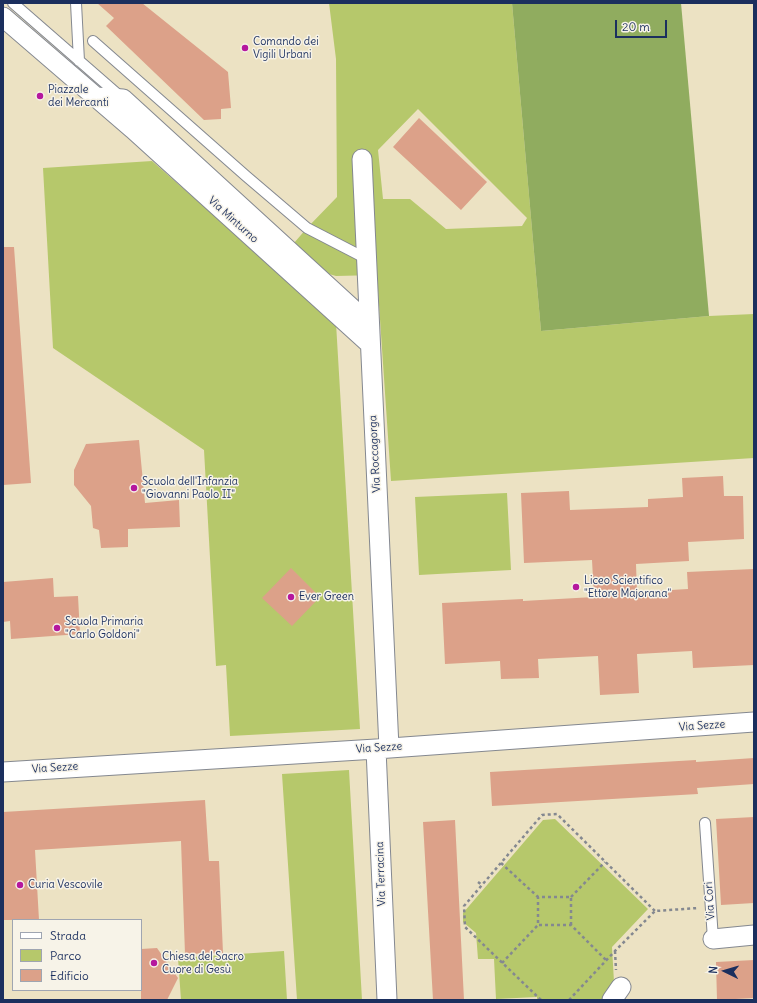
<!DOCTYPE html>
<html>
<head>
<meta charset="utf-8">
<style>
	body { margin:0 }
	#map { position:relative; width:757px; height:1003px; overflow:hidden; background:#ece2c3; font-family:Delius,sans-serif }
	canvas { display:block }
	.frame { position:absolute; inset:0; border:4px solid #1b2f5e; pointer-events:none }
	.legend { position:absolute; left:12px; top:919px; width:130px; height:72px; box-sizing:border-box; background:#f7f3e8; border:1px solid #9fa5b1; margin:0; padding:5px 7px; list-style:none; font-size:12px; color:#1b2f5e }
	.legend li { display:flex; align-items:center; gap:8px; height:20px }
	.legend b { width:20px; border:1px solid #9fa5b1 }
	.north { position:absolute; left:705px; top:951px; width:40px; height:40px; -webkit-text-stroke:3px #f7f3e8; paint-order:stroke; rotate:275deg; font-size:11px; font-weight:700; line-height:16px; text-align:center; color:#1b2f5e }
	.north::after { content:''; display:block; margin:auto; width:14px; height:18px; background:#1b2f5e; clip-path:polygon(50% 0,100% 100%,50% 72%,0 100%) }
	.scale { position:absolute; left:615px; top:20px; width:52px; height:18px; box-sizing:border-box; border:2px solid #1b2f5e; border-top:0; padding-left:5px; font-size:12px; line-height:14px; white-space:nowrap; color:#1b2f5e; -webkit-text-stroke:3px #f7f3e8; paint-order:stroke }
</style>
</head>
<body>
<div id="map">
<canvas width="757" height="1003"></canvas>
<div class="frame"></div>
<ul class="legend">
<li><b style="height:5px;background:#fff"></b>Strada</li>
<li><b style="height:11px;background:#b6c86b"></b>Parco</li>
<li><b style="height:11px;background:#dca189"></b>Edificio</li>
</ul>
<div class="north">N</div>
<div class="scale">20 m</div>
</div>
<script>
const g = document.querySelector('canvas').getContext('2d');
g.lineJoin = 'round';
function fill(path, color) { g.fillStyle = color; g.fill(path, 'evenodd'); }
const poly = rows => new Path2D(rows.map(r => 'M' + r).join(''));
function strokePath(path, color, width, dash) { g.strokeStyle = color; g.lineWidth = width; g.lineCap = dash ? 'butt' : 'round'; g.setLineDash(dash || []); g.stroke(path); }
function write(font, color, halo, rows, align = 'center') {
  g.font = font + ' Delius,sans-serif'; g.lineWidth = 3; g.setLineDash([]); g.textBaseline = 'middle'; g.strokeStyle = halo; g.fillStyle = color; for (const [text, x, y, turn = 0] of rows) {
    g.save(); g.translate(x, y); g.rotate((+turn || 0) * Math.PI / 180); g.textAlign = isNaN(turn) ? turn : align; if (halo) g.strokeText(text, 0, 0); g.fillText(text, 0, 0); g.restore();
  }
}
fill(poly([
	[329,3,512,3,541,331,709,316,754,314,754,458,391,481,377,275,336,276,329,274,294,243,307,228,337,197,336,59],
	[418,109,527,218,522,226,446,229,410,199,383,199,378,150],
	[152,161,336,323,360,729,230,736,226,665,216,666,204,450,53,348,43,168],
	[507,493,511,570,419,575,415,497],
	[349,770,362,1000,297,1000,282,774],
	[555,819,648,909,612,947,614,982,601,1000,537,1000,537,997,496,999,494,959,478,959,476,933,463,922,463,913,543,820],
	[284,951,287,1000,181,1000,178,958]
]), '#b6c86b');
fill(poly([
	[512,3,681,3,709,316,541,331]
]), '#90ac5f');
fill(poly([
	[97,3,142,3,228,72,231,108,221,109,221,119,204,120,106,26,114,18],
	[419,118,487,182,461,210,393,147],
	[3,247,14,247,31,483,3,485],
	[139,440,145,503,179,500,180,527,128,529,128,547,101,548,99,530,93,528,91,506,74,485,74,470,86,444],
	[723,476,724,496,743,496,744,539,688,542,689,561,636,564,637,592,688,589,687,572,754,569,754,665,693,668,692,651,637,654,639,693,600,695,598,656,538,659,539,678,501,679,500,661,445,664,442,603,523,599,523,601,594,597,592,560,524,563,521,493,569,491,570,510,648,507,648,499,683,497,682,478],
	[291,568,320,597,292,626,262,598],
	[53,578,54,597,78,596,80,634,11,639,10,621,3,622,3,582],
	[754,758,754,784,697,788,698,794,492,806,490,772,696,760,696,762],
	[205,800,209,861,219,861,223,953,185,954,181,841,35,850,39,920,3,920,3,812],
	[754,817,754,903,721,905,716,819],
	[455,820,464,1000,433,1000,423,822],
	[157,948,178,978,167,1000,141,1000,141,949],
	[754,960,754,998,717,1000,716,962]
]), '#dca189');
const lane = poly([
	[13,3,122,98],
	[76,3,79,61],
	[93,41,246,176,307,228,367,259],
	[705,823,713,939]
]);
const street = poly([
	[3,17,133,129,370,344],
	[96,97,123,99,369,324],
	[362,159,389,748],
	[376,749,387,1000],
	[3,772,376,749,754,722],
	[713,939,754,935],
	[612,1000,621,987]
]);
strokePath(lane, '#848890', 12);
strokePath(street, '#848890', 21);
strokePath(poly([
	[501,863,538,897],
	[478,882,482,885],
	[571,897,605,862],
	[571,925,571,897,538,897,538,925,571,925,606,960],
	[615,951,616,970],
	[502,963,538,925],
	[541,1000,465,927,464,906,542,815,557,814,655,911],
	[569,1000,615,951,655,911,698,908]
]), '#848890', 2.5, [3, 3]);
strokePath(lane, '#fff', 10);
strokePath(street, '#fff', 19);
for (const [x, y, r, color] of [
	[245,48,4,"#b5179e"],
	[40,96,4,"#b5179e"],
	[134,488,4,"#b5179e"],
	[576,587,4,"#b5179e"],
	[291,597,4,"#b5179e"],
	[57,628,4,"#b5179e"],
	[20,885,4,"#b5179e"],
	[154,963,4,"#b5179e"]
]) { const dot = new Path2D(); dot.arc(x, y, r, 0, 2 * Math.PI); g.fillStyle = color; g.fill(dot); strokePath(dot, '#f7f3e8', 1.5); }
write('11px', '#1b2f5e', '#f7f3e8', [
	["Comando dei",253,42],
	["Vigili Urbani",253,55],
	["Piazzale",48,90],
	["dei Mercanti",48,103],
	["Scuola dell'Infanzia",142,482],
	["\"Giovanni Paolo II\"",142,495],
	["Liceo Scientifico",584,581],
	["\"Ettore Majorana\"",584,594],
	["Ever Green",299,597],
	["Scuola Primaria",65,622],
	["\"Carlo Goldoni\"",65,635],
	["Curia Vescovile",28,885],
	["Chiesa del Sacro",162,957],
	["Cuore di Gesù",162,970]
], 'left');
write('11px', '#1b2f5e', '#f7f3e8', [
	["Via Minturno",233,220,42],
	["Via Roccagorga",375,454,-93],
	["Via Sezze",702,726,-4],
	["Via Sezze",379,748,-4],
	["Via Sezze",55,768,-4],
	["Via Terracina",381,874,-92],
	["Via Cori",710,901,-94]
]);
</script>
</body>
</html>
